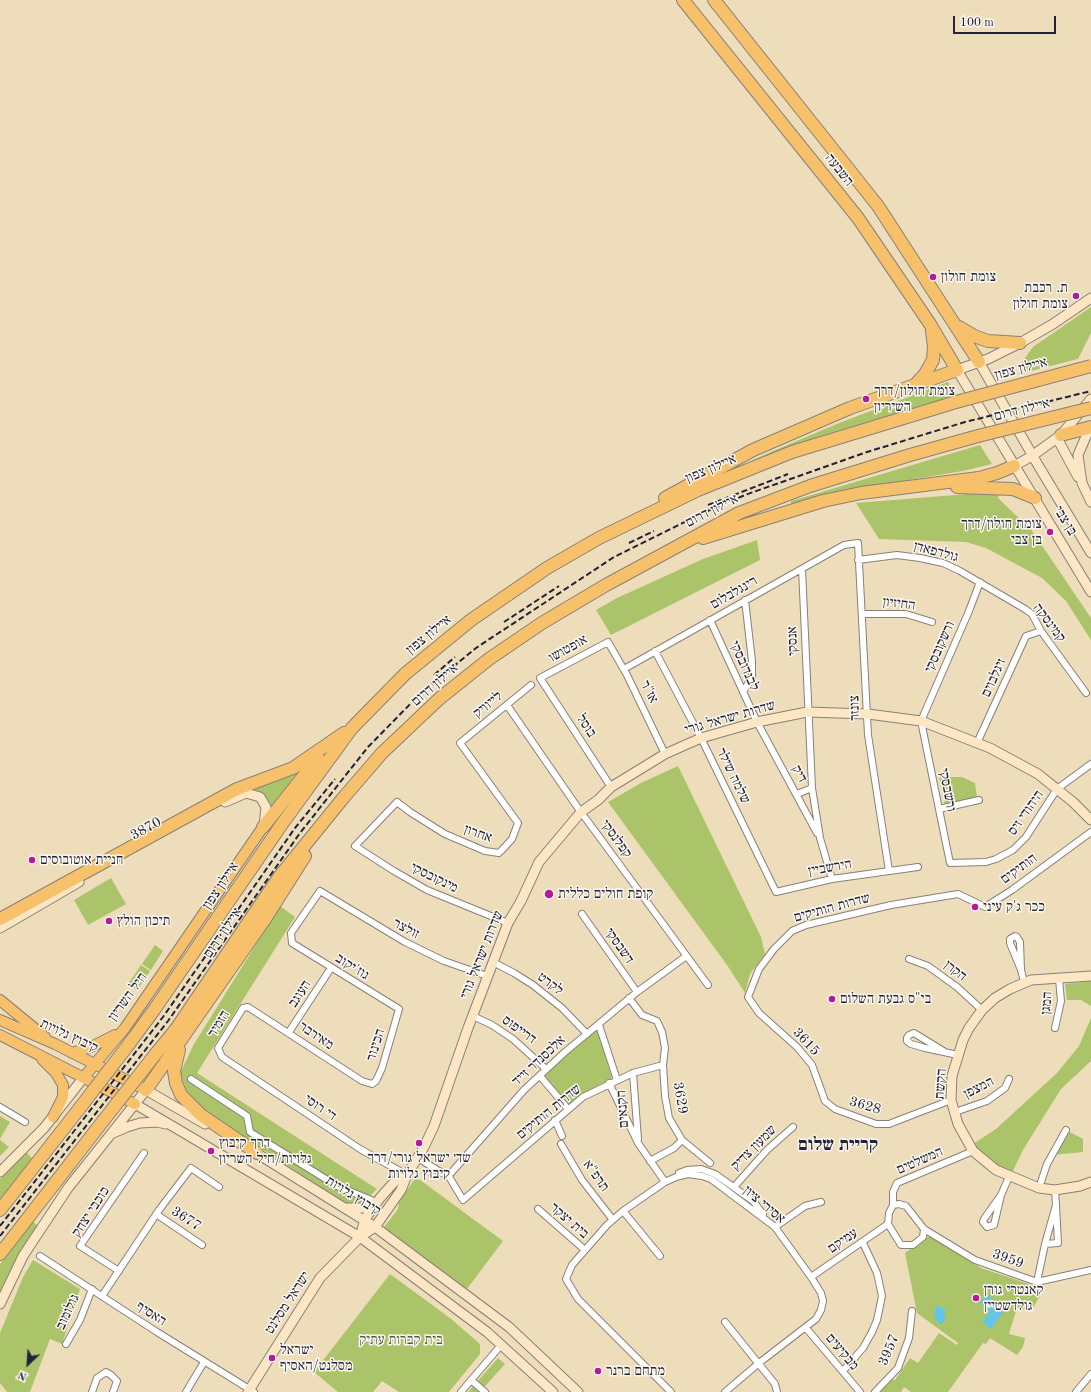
<!DOCTYPE html>
<html>
<head>
<meta charset="utf-8">
<style>
	body { margin:0 }
	#map { position:relative; width:1091px; height:1392px; overflow:hidden; background:#eeddba; font-family:"Old Standard TT",serif }
	canvas { display:block }
	.north { position:absolute; left:8px; top:1344px; width:40px; height:40px; -webkit-text-stroke:3px #fbf7ec; paint-order:stroke; rotate:205deg; font-size:11px; font-weight:700; line-height:16px; text-align:center; color:#22223b }
	.north::after { content:''; display:block; margin:auto; width:14px; height:18px; background:#22223b; clip-path:polygon(50% 0,100% 100%,50% 72%,0 100%) }
	.scale { position:absolute; left:953px; top:16px; width:103px; height:18px; box-sizing:border-box; border:2px solid #22223b; border-top:0; padding-left:5px; font-size:12px; line-height:14px; white-space:nowrap; color:#22223b; -webkit-text-stroke:3px #fbf7ec; paint-order:stroke }
</style>
</head>
<body>
<div id="map">
<canvas width="1091" height="1392"></canvas>
<div class="north">N</div>
<div class="scale">100 m</div>
</div>
<script>
const g = document.querySelector('canvas').getContext('2d');
g.lineJoin = 'round';
function fill(path, color) { g.fillStyle = color; g.fill(path, 'evenodd'); }
const poly = rows => new Path2D(rows.map(r => 'M' + r).join(''));
function strokePath(path, color, width, dash) { g.strokeStyle = color; g.lineWidth = width; g.lineCap = dash ? 'butt' : 'round'; g.setLineDash(dash || []); g.stroke(path); }
function write(font, color, halo, rows, align = 'center') {
  g.font = font + ' "Old Standard TT","Frank Ruhl Libre",serif'; g.lineWidth = 3; g.setLineDash([]); g.textBaseline = 'middle'; g.strokeStyle = halo; g.fillStyle = color; for (const [text, x, y, turn = 0] of rows) {
    g.save(); g.translate(x, y); g.rotate((+turn || 0) * Math.PI / 180); g.textAlign = isNaN(turn) ? turn : align; if (halo) g.strokeText(text, 0, 0); g.fillText(text, 0, 0); g.restore();
  }
}
fill(poly([
	[1091,307,1091,333,1078,359,1019,374,1022,362,1033,347],
	[948,382,956,395,827,434,752,460,839,423],
	[980,445,992,464,963,471,860,488,791,504,791,501],
	[980,493,999,495,998,498,1022,521,1024,519,1091,618,1091,640,1066,601,1042,578,986,548,966,542,879,539,856,503],
	[757,540,760,560,611,635,596,610,617,598,703,559],
	[678,766,761,937,765,954,750,974,745,993,727,965,608,802,641,783],
	[297,773,270,813,253,791,270,781],
	[939,777,962,777,975,783,977,797,945,805],
	[111,878,126,904,88,925,74,900],
	[280,906,295,917,197,1073,377,1189,362,1204,348,1205,208,1114,187,1091,180,1073,194,1044],
	[155,945,163,951,151,970,142,964],
	[141,965,150,971,137,990,128,984],
	[1091,981,1091,1006,1081,1000,1067,1000,1065,984],
	[1091,1018,1091,1061,1061,1089,1023,1150,1011,1175,998,1168,978,1151,973,1144,996,1129,1057,1073,1079,1046],
	[597,1028,612,1078,582,1094,569,1105,542,1076],
	[0,1116,10,1122,0,1139],
	[1066,1130,1083,1139,1083,1152,1052,1155],
	[0,1140,9,1147,0,1156],
	[26,1152,33,1159,0,1200,0,1179],
	[416,1177,503,1241,467,1289,384,1227,398,1209,399,1201],
	[31,1220,38,1226,21,1252,0,1291,0,1264],
	[931,1235,981,1268,1044,1289,1031,1311,1017,1308,1009,1334,1025,1338,1023,1347,1017,1355,990,1338,986,1344,983,1343,948,1392,911,1392,904,1387,901,1392,880,1392,891,1379,895,1380,910,1358,918,1363,939,1333,957,1345,958,1343,917,1313,905,1253],
	[33,1260,80,1289,62,1344,50,1339,30,1392,7,1392,0,1383,0,1333,23,1277],
	[390,1274,450,1318,480,1344,480,1354,449,1392,399,1392,382,1381,373,1392,338,1392,314,1372],
	[498,1358,505,1364,480,1392,468,1392]
]), '#acc469');
fill(poly([
	[986,1294,1006,1308,991,1329,982,1322,990,1311,980,1303],
	[937,1305,946,1310,944,1313,946,1318,941,1325,936,1320,934,1312]
]), '#66c5e4');
const street = poly([
	[858,560,897,555,920,558,943,563,960,571,1025,609,1032,614,1041,631,1086,693],
	[802,569,812,788,820,838,832,879],
	[980,582,969,611,921,721,950,863,986,862,996,859,1013,850,1026,837,1057,789,1091,764],
	[863,614,906,614,932,622],
	[710,620,757,722,817,833],
	[655,651,701,738,776,892,832,879,918,867],
	[624,669,844,545,858,543,868,735,889,871],
	[743,692,752,677,752,661,745,600],
	[507,705,578,808,708,985],
	[977,743,1026,636,1041,631],
	[611,787,540,678,608,642,627,675,665,754],
	[797,794,812,788],
	[939,809,979,800],
	[582,914,637,992],
	[508,923,427,890,394,871,355,846,397,802,410,812,445,834,485,851,499,853,501,851,512,839,518,823,460,743,531,685],
	[909,959,928,966,957,987,982,1010],
	[493,962,514,973,533,985,562,1008,587,1034],
	[1021,970,1020,942,1017,937,1015,936,1010,939,1010,943,1021,970,1024,982],
	[629,998,642,1015,657,1021,662,1032,665,1048,663,1065,665,1096,669,1118,682,1140,674,1148,650,1161],
	[473,1016,492,1025,513,1039,546,1069],
	[599,1025,617,1080],
	[1055,1028,1061,1001,1059,979],
	[289,1032,331,968],
	[945,1052,914,1033,909,1035,907,1038,907,1041,911,1044,925,1048,958,1055],
	[633,1073,638,1139],
	[540,1076,568,1109],
	[191,1079,247,1116,250,1132,337,1186,376,1202],
	[609,1083,638,1143,665,1182],
	[951,1100,889,1124,876,1124,835,1109,825,1101,812,1065,797,1047,759,1013,748,997,759,969,774,949,792,931,806,925,891,905,958,894,985,907,1012,890,1091,832],
	[0,1107,25,1122],
	[955,1112,987,1101,1005,1088,1009,1079],
	[555,1120,562,1136],
	[682,1140,710,1163],
	[561,1144,582,1180,613,1220],
	[418,1158,442,1173,446,1175,451,1173,524,1090,565,1052,637,992,685,957],
	[679,1173,687,1170,701,1169,715,1174,753,1201,763,1214],
	[407,1175,360,1149,222,1057,218,1048,243,1008,248,1007,362,1081,372,1084,376,1081,382,1068,399,1009,292,943,291,933,320,891,405,942,444,961,487,976],
	[448,1175,463,1200,583,1097,633,1073,663,1065],
	[734,1187,767,1150,793,1127],
	[1039,1188,1047,1164,1066,1130],
	[1055,1190,1056,1205,1058,1243,1045,1244,1056,1205],
	[1001,1195,994,1225,987,1227,983,1222,984,1219,1001,1195,1009,1177],
	[899,1204,906,1206,924,1229,923,1237,913,1245,901,1245,888,1224,889,1213,893,1205,899,1204],
	[893,1205,893,1192,897,1183,973,1151],
	[538,1209,585,1250],
	[623,1211,660,1256],
	[156,1214,202,1245],
	[775,1227,805,1206,821,1202],
	[924,1229,975,1260,1037,1282,1091,1270],
	[40,1256,157,1332,254,1392],
	[119,1271,80,1246,144,1153],
	[811,1277,888,1224],
	[1037,1282,1045,1244],
	[102,1296,159,1210,191,1168,219,1187],
	[725,1322,775,1384,777,1392],
	[806,1328,860,1392],
	[66,1344,80,1320,92,1289],
	[843,1371,863,1348,872,1332,877,1320,882,1296,877,1273,863,1243],
	[471,1380,485,1392],
	[92,1392,97,1378,106,1372,111,1375,117,1381,113,1392],
	[186,1392,204,1362],
	[461,1392,502,1344],
	[671,1392,578,1299,566,1279,572,1265,607,1225,623,1211,665,1182,676,1177,688,1174,702,1176,711,1179,775,1227,811,1277,821,1293,823,1301,821,1310,816,1319,759,1363,725,1392],
	[875,1392,898,1368,909,1338,912,1311],
	[1076,1392,1091,1374]
]);
const secondary = poly([
	[1091,298,1053,324,1020,343,988,359,957,370,1091,592],
	[979,362,1038,465,1091,553],
	[1090,427,1078,455,1082,483,1091,502],
	[1057,438,1078,477],
	[1014,466,1032,456,1061,435,1091,399],
	[225,802,246,793,260,797,266,807,264,825],
	[0,928,79,882],
	[1091,976,1031,980,1010,989,995,998,982,1010,969,1028,963,1040,952,1076,951,1100,958,1124,973,1151,996,1170,1039,1188,1055,1190,1080,1186,1091,1182],
	[135,1104,360,1237,487,1332,553,1392],
	[113,1133,127,1127,140,1123,157,1122,166,1124],
	[253,1151,375,1227,509,1327,578,1392],
	[0,1172,44,1128,84,1077],
	[348,1208,365,1208,376,1202],
	[360,1237,365,1219,380,1198,396,1180,407,1175],
	[0,1304,23,1256,68,1188,146,1090,205,1124],
	[248,1392,320,1278,360,1237,375,1227,401,1190,407,1175,424,1147,434,1126,468,1028,508,923,521,901,539,862,581,812,598,800,611,787,665,754,701,738,757,722,807,712,868,714,921,721,990,748,1038,774,1073,802,1091,820]
]);
const primary = poly([
	[0,1000,45,1037],
	[0,1020,55,1044,146,1090],
	[0,1035,135,1104],
	[72,1053,91,1047,115,1035],
	[42,1059,56,1073,63,1085,63,1097,53,1117],
	[84,1077,125,1028,263,827]
]);
const highway = poly([
	[714,0,878,206,979,362],
	[959,327,974,336,988,341,1020,343],
	[915,385,925,374,933,360,934,346,932,331],
	[1061,435,1091,427],
	[957,487,1013,489,1035,498],
	[665,498,753,450,850,408,957,370,930,324,858,218,683,0],
	[703,538,823,501,861,493,979,478,997,473,1014,466],
	[263,827,318,758],
	[0,919,237,789,293,768,344,733],
	[129,1044,154,1010,282,824,352,728,405,674,471,620,547,568,599,538,698,490,792,452,956,402],
	[179,1050,174,1071,176,1083,181,1095,201,1115,257,1153],
	[154,1056,176,1029,279,877,344,797,382,753,439,699,489,659,542,623,606,585,739,513,810,486,910,455,978,436],
	[146,1090,265,919,305,856],
	[0,1210,79,1109],
	[0,1254,103,1121]
]);
strokePath(street, '#88807a', 8);
strokePath(secondary, '#88807a', 11);
strokePath(primary, '#88807a', 12);
strokePath(highway, '#88807a', 14);
strokePath(street, '#fff', 6);
strokePath(secondary, '#fce6c4', 9);
strokePath(primary, '#f7c06b', 10);
strokePath(highway, '#f7c06b', 12);
strokePath(poly([
	[708,505,788,474],
	[629,543,654,531],
	[504,622,559,586],
	[434,675,455,657],
	[0,1226,163,1017,295,828,335,779],
	[0,1236,168,1021,300,833,368,747,422,692,476,648,614,557,703,513,745,495,867,452,965,422,1091,391]
]), '#22223b', 2, [6, 3]);
const highwayBridge = poly([
	[956,402,1091,366],
	[978,436,1091,408],
	[79,1109,129,1044],
	[103,1121,154,1056]
]);
strokePath(highwayBridge, '#88807a', 14, []);
strokePath(highwayBridge, '#f7c06b', 12);
for (const [x, y, r, color] of [
	[933,277,4,"#b5179e"],
	[1076,296,4,"#b5179e"],
	[866,399,4,"#b5179e"],
	[1050,532,4,"#b5179e"],
	[32,860,4,"#b5179e"],
	[549,894,5,"#b5179e"],
	[975,907,4,"#b5179e"],
	[109,921,4,"#b5179e"],
	[832,999,4,"#b5179e"],
	[419,1143,4,"#b5179e"],
	[211,1151,4,"#b5179e"],
	[976,1298,4,"#b5179e"],
	[272,1358,4,"#b5179e"],
	[598,1371,4,"#b5179e"]
]) { const dot = new Path2D(); dot.arc(x, y, r, 0, 2 * Math.PI); g.fillStyle = color; g.fill(dot); strokePath(dot, '#fbf7ec', 1.5); }
write('14px', '#22223b', '#fbf7ec', [
	["השבעה",839,170,52],
	["איילון צפון",1021,369,-15],
	["איילון דרום",1022,410,-14],
	["איילון צפון",711,469,-23],
	["איילון דרום",712,511,-27],
	["בן צבי",1065,521,59],
	["גולדפאדן",936,552,15],
	["רינגלבלום",734,593,-30],
	["החיזיון",899,604,7],
	["קמינסקה",1049,623,53],
	["איילון צפון",429,635,-39],
	["אנסקי",793,641,-92],
	["ורשקובסקי",940,647,-66],
	["אופטושו",568,649,-29],
	["לבנדובסקי",744,666,66],
	["זיגלבוים",994,678,-65],
	["איילון דרום",435,685,-41],
	["אז\"ר",649,692,64],
	["לייוויק",488,705,-39],
	["צונזר",855,708,-92],
	["שדרות ישראל גורי",730,718,-16],
	["בוסל",586,726,57],
	["דיק",799,774,61],
	["שלמה שילר",733,776,64],
	["ורשבסקי",947,790,79],
	["היהודי זיס",1026,813,-55],
	["3870",146,829,-29],
	["אחרון",478,834,20],
	["קפלנסקי",616,839,54],
	["הירשביין",830,868,-10],
	["הותיקים",1019,869,-36],
	["מינקובסקי",434,878,26],
	["איילון צפון",221,886,-56],
	["שדרות הותיקים",832,908,-15],
	["זולצר",406,929,28],
	["איילון דרום",223,933,-56],
	["דשבסקי",619,946,55],
	["שדרות ישראל גורי",482,955,-68],
	["גוז'יקוב",352,967,32],
	["הקרן",955,971,38],
	["לקרט",550,984,37],
	["העוגב",300,994,-57],
	["חיל השריון",128,997,-54],
	["המגן",1047,1003,-86],
	["הזמיר",219,1024,-59],
	["דרייפוס",519,1030,36],
	["קיבוץ גלויות",69,1036,25],
	["מאירבר",316,1036,34],
	["3615",806,1042,47],
	["הכינור",376,1045,-72],
	["אלכסנדר זייד",539,1061,-43],
	["הקשת",941,1084,-86],
	["המצפן",979,1088,-27],
	["3629",680,1098,80],
	["3628",865,1106,16],
	["די רוסי",320,1108,34],
	["הקנאים",623,1109,-94],
	["שדרות הותיקים",549,1112,-39],
	["שמעון צדיק",754,1148,-45],
	["המשלטים",920,1161,-24],
	["תרפ\"א",596,1176,55],
	["קיבוץ גלויות",353,1196,32],
	["אסירי ציון",764,1205,40],
	["כוכבי יצחק",91,1212,-57],
	["3677",186,1219,33],
	["בית יצקר",569,1221,41],
	["עמיקם",843,1241,-34],
	["3959",1008,1259,20],
	["ישראל מסלנט",288,1303,-57],
	["גולומוב",68,1312,-65],
	["האסיף",151,1314,33],
	["3957",889,1350,-67],
	["מבקיעים",842,1352,50]
]);
write('14px', '#22223b', '#fbf7ec', [
	["צומת חולון",941,277],
	["ת. רכבת",1068,288,"right"],
	["צומת חולון",1068,304,"right"],
	["צומת חולון/דרך",874,391],
	["השיריון",874,407],
	["צומת חולון/דרך",1042,524,"right"],
	["בן צבי",1042,540,"right"],
	["חניית אוטובוסים",40,860],
	["קופת חולים כללית",558,894],
	["ככר ג'ק עיני",983,907],
	["תיכון הולץ",117,921],
	["בי\"ס גבעת השלום",840,999],
	["דרך קיבוץ",219,1143],
	["גלויות/חיל השריון",219,1159],
	["שד׳ ישראל גורי/דרך",419,1158,"center"],
	["קיבוץ גלויות",419,1174,"center"],
	["קאנטרי גורן",984,1290],
	["גולדשטיין",984,1306],
	["ישראל",280,1350],
	["מסלנט/האסיף",280,1366],
	["מתחם ברנר",606,1371]
], 'left');
write('14px', '#525b4b', '#fbf7ec', [
	["בית קברות עתיק",401,1340]
]);
write('bold 18px', '#22223b', '#fbf7ec', [
	["קריית שלום",838,1145]
]);
</script>
</body>
</html>
